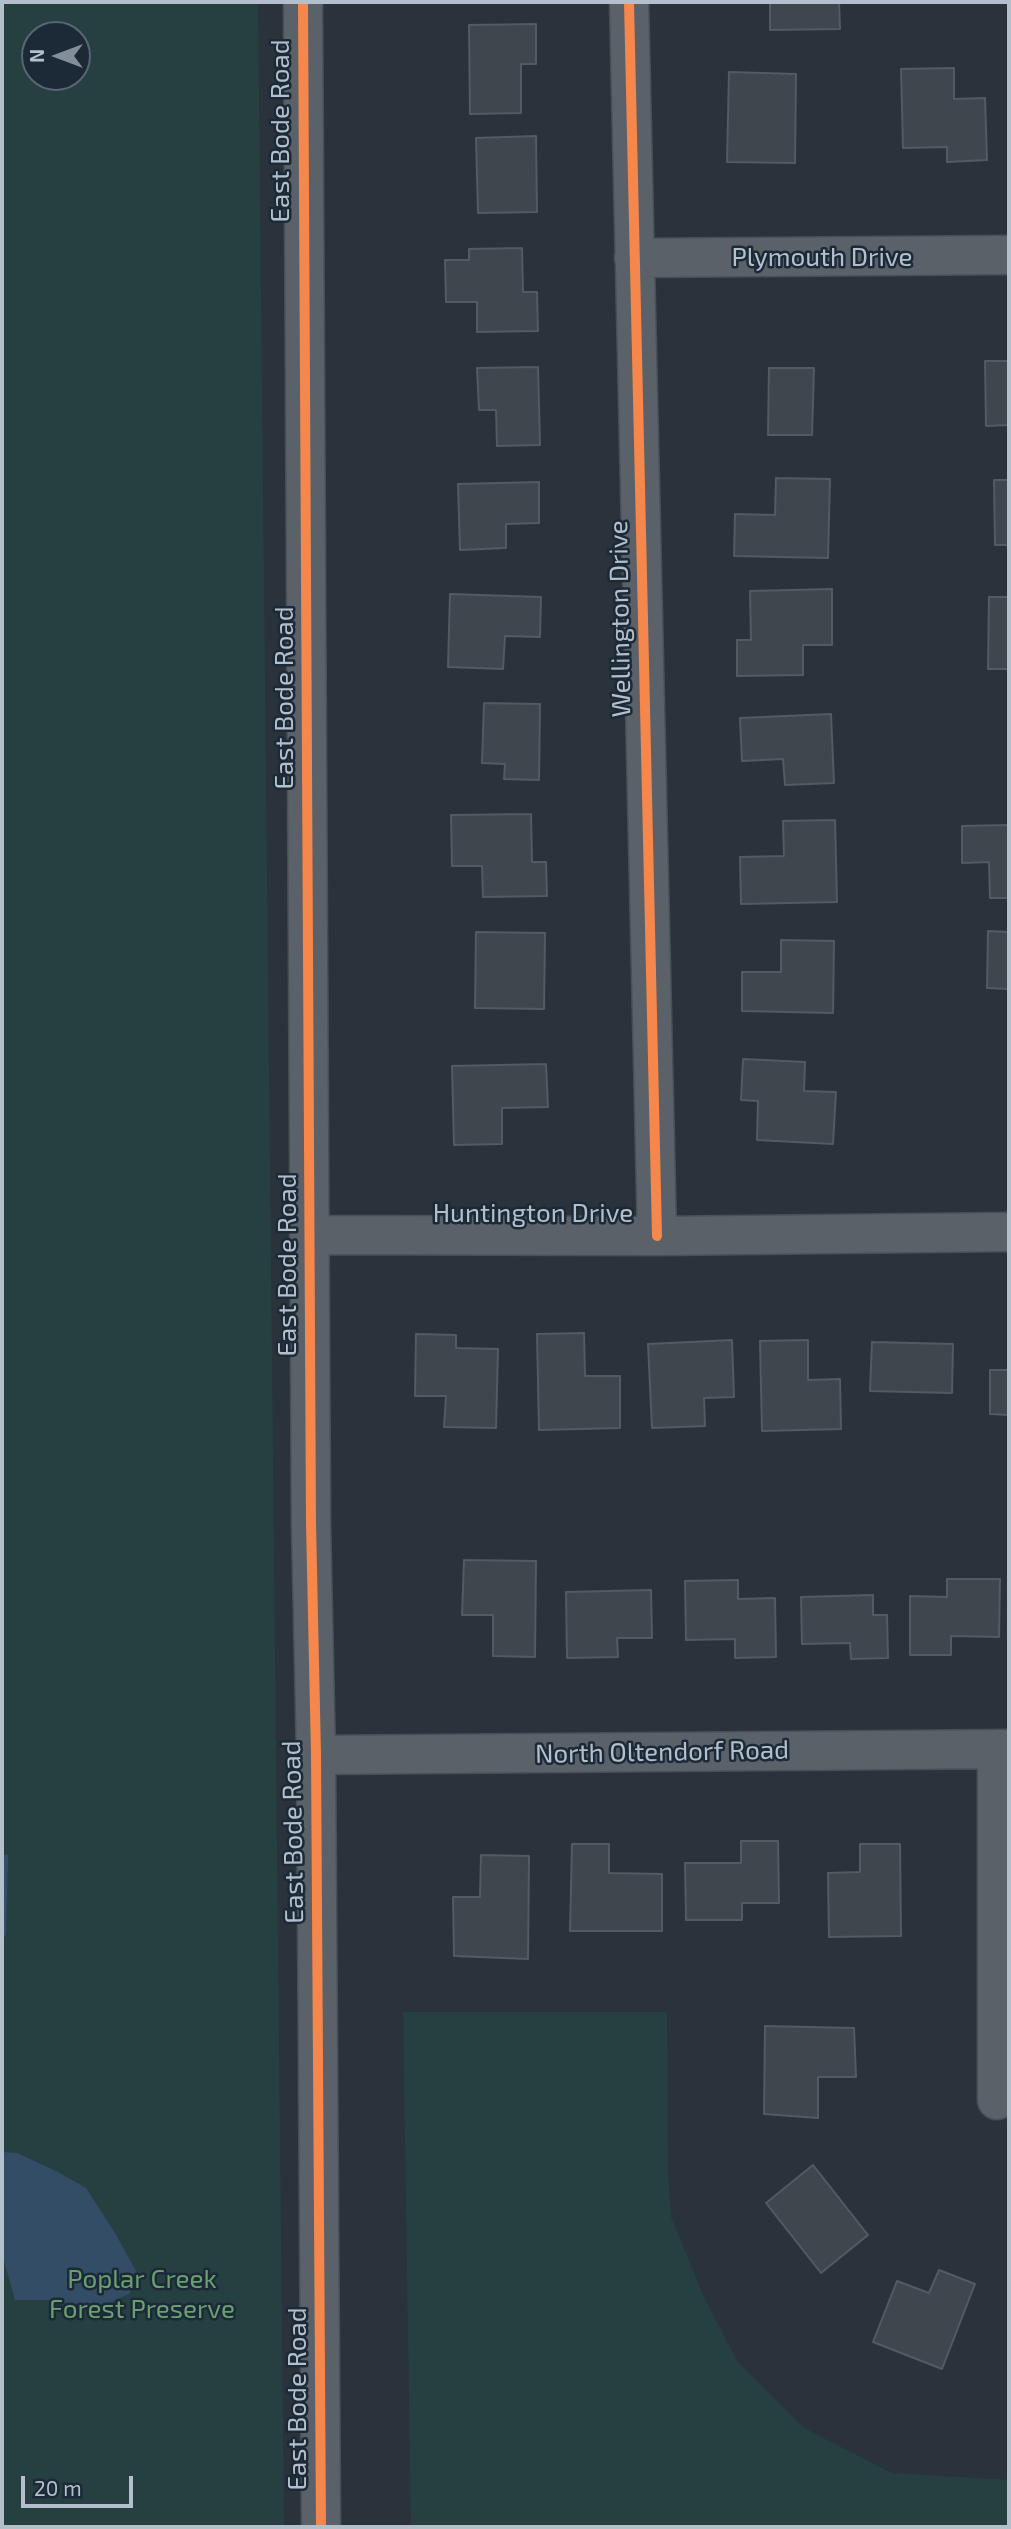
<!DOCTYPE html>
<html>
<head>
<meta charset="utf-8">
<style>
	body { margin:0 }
	#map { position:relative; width:1011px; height:2529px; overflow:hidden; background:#2a333b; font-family:"Exo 2",sans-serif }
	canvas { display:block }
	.frame { position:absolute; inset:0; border:4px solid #b4bfcc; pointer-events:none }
	.north { position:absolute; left:21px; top:21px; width:70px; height:70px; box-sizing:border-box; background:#1c2a37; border:2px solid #596673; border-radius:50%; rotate:270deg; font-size:19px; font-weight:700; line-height:28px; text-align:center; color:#b4bfcc }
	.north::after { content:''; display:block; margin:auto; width:24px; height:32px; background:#848e99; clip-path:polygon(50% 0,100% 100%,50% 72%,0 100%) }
	.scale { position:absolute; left:21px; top:2476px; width:112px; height:32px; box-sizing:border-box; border:4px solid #b4bfcc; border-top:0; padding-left:9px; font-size:21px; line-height:24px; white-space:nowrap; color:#b4bfcc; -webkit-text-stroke:5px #1c2a37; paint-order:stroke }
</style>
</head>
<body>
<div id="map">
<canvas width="1011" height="2529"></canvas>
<div class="frame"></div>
<div class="north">N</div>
<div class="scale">20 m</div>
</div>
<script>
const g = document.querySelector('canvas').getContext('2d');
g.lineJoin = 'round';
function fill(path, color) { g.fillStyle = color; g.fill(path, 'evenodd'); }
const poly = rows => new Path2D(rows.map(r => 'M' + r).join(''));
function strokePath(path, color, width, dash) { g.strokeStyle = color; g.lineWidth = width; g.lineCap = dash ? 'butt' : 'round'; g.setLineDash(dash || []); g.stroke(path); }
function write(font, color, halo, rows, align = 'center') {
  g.font = font + ' "Exo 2",sans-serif'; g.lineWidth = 5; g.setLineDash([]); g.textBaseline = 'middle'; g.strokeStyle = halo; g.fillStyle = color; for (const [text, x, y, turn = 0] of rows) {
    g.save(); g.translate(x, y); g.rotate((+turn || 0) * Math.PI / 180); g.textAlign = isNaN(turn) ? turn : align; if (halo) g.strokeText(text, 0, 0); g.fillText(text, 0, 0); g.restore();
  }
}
fill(poly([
	[2,2,258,2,284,2527,2,2527],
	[35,35,77,35,77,77,35,77],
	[403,2012,667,2012,668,2174,671,2217,702,2293,737,2361,804,2428,892,2473,1009,2480,1009,2527,411,2527]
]), '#264042');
fill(poly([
	[2,1854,8,1855,6,1934,2,1941],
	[2,2152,17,2153,56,2171,86,2188,115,2233,137,2273,130,2293,100,2308,48,2300,15,2300,2,2254]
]), '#344d67');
const building = poly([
	[770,2,839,2,840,29,770,30,770,2],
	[536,24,536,64,521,64,521,113,470,114,469,25,536,24],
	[954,68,954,99,985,98,987,160,947,162,947,147,903,148,901,69,954,68],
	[729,72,796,74,795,163,727,162,729,72],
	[536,136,537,212,478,213,476,138,536,136],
	[522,248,523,292,537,292,538,331,477,332,477,302,446,302,445,260,469,260,469,249,522,248],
	[985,361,1009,361,1009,425,986,426,985,361],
	[538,367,540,445,497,446,496,410,479,410,477,368,538,367],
	[769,368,814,368,812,435,768,435,769,368],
	[776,478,830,479,828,558,734,556,735,514,775,515,776,478],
	[994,480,1009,480,1009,545,995,545,994,480],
	[539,482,539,523,506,524,506,548,460,550,458,484,539,482],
	[832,589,832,645,803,645,803,675,737,676,737,640,751,640,750,591,832,589],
	[450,594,541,597,540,637,505,636,503,669,448,667,450,594],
	[989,597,1009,597,1009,669,988,669,989,597],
	[484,703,540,704,539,780,504,779,505,764,482,763,484,703],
	[831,714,834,783,785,785,783,759,742,761,740,718,831,714],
	[531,814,532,862,546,862,547,896,483,897,482,866,452,866,451,815,531,814],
	[835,820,837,902,741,904,740,857,784,856,783,821,835,820],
	[1009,825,1009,898,990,898,989,862,962,863,962,826,1009,825],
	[988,931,1009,932,1009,989,987,988,988,931],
	[476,932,545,933,544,1009,475,1008,476,932],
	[781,940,834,941,833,1013,742,1011,742,972,781,972,781,940],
	[743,1059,805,1062,804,1091,836,1092,833,1144,757,1140,758,1101,741,1100,743,1059],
	[546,1064,548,1107,502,1108,502,1144,454,1145,452,1066,546,1064],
	[584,1333,585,1376,620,1376,620,1428,539,1430,537,1334,584,1333],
	[416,1334,456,1335,456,1348,498,1349,496,1428,444,1427,446,1396,415,1396,416,1334],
	[732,1340,734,1397,704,1398,705,1426,652,1428,648,1344,732,1340],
	[808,1340,808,1380,840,1379,841,1429,762,1431,760,1341,808,1340],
	[872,1342,953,1344,952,1393,870,1391,872,1342],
	[990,1370,1009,1370,1009,1415,990,1414,990,1370],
	[464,1560,536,1561,535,1657,493,1656,493,1615,462,1615,464,1560],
	[947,1579,1000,1579,999,1637,951,1636,951,1655,910,1655,910,1596,947,1597,947,1579],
	[738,1580,738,1599,775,1598,776,1657,735,1658,735,1639,686,1640,685,1581,738,1580],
	[651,1590,652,1638,617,1638,618,1657,567,1658,566,1592,651,1590],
	[873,1595,873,1615,887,1615,888,1658,851,1659,850,1643,802,1644,801,1597,873,1595],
	[741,1841,778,1841,779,1903,742,1903,742,1920,686,1920,685,1863,741,1863,741,1841],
	[572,1844,609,1844,609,1873,662,1874,662,1931,570,1931,572,1844],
	[860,1844,900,1844,901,1936,829,1937,828,1873,860,1872,860,1844],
	[481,1855,529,1856,528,1959,454,1956,453,1897,480,1897,481,1855],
	[765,2026,854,2028,856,2077,818,2077,818,2118,764,2114,765,2026],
	[813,2165,868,2235,821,2273,766,2203,813,2165],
	[939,2270,975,2284,942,2369,873,2342,897,2281,929,2293,939,2270]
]);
fill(building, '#3f474e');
strokePath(building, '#525a62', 2);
const minor = poly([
	[303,2,311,1523,316,1755,321,2527],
	[629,2,657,1236],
	[634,258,1009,255],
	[309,1235,657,1236,1009,1232],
	[316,1755,1009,1749],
	[997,2100,997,1749]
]);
strokePath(minor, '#484f55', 41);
strokePath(minor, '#5b6168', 38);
strokePath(poly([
	[303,2,311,1523,316,1755,321,2527],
	[629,2,657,1236]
]), '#f5874c', 10);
write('26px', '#b4bfcc', '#1c2a37', [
	["East Bode Road",280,131,-90],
	["Plymouth Drive",822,257],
	["Wellington Drive",620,619,-91],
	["East Bode Road",284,698,-90],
	["Huntington Drive",533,1213],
	["East Bode Road",287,1265,-90],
	["North Oltendorf Road",662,1752,-1],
	["East Bode Road",293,1832,-91],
	["East Bode Road",297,2399,-90]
]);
write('26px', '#699f71', '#1c2a37', [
	["Poplar Creek",142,2279],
	["Forest Preserve",142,2309]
]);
</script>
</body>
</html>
